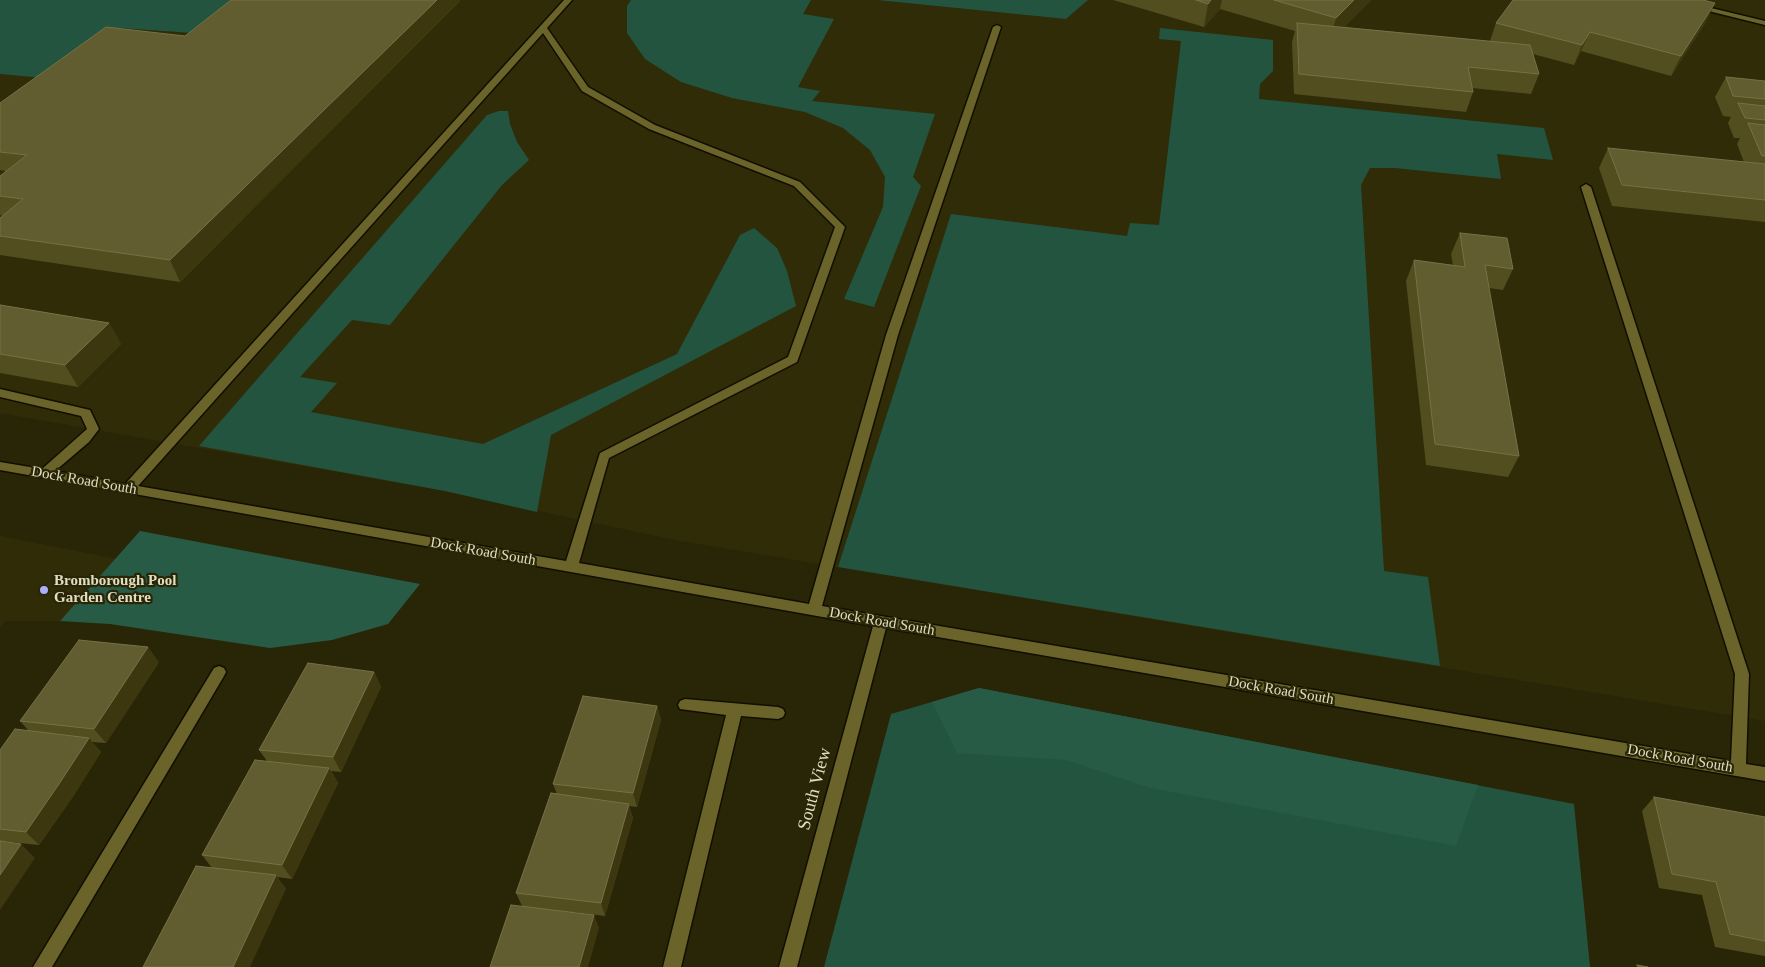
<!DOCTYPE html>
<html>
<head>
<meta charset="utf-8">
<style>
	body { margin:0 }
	canvas { display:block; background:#292507 }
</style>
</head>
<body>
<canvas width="1765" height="967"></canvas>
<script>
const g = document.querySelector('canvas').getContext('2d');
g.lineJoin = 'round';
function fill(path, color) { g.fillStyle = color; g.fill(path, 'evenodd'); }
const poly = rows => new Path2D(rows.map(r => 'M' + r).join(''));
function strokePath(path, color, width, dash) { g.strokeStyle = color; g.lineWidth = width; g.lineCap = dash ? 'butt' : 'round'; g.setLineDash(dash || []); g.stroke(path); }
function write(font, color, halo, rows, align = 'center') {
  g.font = font + ' "Times New Roman",serif'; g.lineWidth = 4.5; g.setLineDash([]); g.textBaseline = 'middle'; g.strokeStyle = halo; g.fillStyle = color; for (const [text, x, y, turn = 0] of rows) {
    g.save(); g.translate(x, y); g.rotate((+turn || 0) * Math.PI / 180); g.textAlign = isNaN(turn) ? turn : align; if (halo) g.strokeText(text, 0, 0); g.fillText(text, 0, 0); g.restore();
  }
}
fill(poly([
	[253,0,877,0,1066,19,1088,0,1765,0,1765,721,675,540,445,491,0,413,0,74,55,78,118,28,208,34],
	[0,536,117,559,60,621,5,621,0,627]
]), '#302c07');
fill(poly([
	[0,0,253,0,208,34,118,28,55,79,0,74],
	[631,0,811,0,803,14,834,19,798,87,820,91,812,101,935,114,913,177,921,186,874,307,844,299,883,207,885,177,870,150,843,128,805,112,732,98,681,82,645,59,627,33,627,6],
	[877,0,1088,0,1066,19],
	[1160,28,1273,40,1273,71,1260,84,1259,99,1544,128,1553,160,1497,154,1501,179,1395,168,1370,168,1361,185,1384,571,1428,577,1440,666,838,567,951,214,1127,236,1130,223,1159,225,1181,41,1159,39],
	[499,111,508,111,510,124,517,142,529,160,502,185,390,325,352,320,300,377,337,383,311,412,483,444,677,354,740,235,754,228,777,248,787,271,796,306,551,435,537,512,445,491,199,446,487,115],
	[979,688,1574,804,1590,967,824,967,891,714]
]), '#23543f');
fill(poly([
	[140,531,420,584,388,624,332,640,270,648,110,624,60,621],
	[979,688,1478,785,1456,846,1151,788,1066,760,957,753,932,702]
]), '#285b45');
const minor = poly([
	[564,0,572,0,547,28,588,87,655,125,800,182,845,227,797,362,609,458,579,563,809,604,886,335,993,27,997,25,1001,27,898,335,822,606,1731,761,1735,674,1581,187,1586,184,1591,187,1749,674,1746,764,1765,767,1765,781,886,628,797,967,779,967,873,626,0,470,0,462,42,469,87,429,81,416,0,397,0,389,90,410,99,429,89,442,55,471,125,484,564,0],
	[543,33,582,91,649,129,794,186,835,227,788,357,600,453,566,561,138,486,543,33],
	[1664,0,1678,0,1765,21,1765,25,1664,0],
	[219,666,224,668,226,672,224,676,52,967,33,967,214,668,219,666],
	[685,699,778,707,783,709,785,713,783,717,778,719,741,716,681,967,663,967,726,715,680,709,678,705,680,701,685,699]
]);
strokePath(minor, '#120e00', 3);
fill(minor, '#6a642a');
fill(poly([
	[231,0,460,0,460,1,180,282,0,255,0,236,3,216,0,215,0,176,6,171,0,170,0,103,185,36],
	[1113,0,1371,0,1344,27,1490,41,1496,23,1706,22,1671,76,1581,51,1574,65,1533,54,1539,74,1531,94,1472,88,1473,92,1466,112,1294,94,1292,42,1295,31,1220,9,1204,27],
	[1726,77,1765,81,1765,222,1612,206,1599,168,1608,148,1744,162,1737,144,1740,138,1734,138,1728,123,1731,117,1723,116,1715,97],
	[1460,233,1513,269,1503,290,1489,288,1519,456,1508,477,1426,465,1406,281,1414,260,1453,265,1451,254],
	[0,305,109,323,121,344,78,387,0,373],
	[159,662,106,743,92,742,101,752,72,798,39,845,0,841,0,750,29,731,20,721],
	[374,672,381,687,341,772,331,771,338,783,292,879,277,877,286,889,212,868,202,855,267,761,259,750],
	[657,706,661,720,637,807,629,806,633,818,605,916,573,912,599,928,522,906,516,893,557,794,553,784],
	[1654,797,1765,817,1765,956,1715,947,1702,895,1659,888,1642,811]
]), '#534e1f');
fill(poly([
	[437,0,460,0,460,1,180,282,170,260],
	[1211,0,1222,0,1220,9,1204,27,1208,4],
	[1354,0,1371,0,1329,42,1336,18],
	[1715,3,1706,22,1671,76,1681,56],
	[1590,32,1581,51,1574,65,1582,45],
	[109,323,121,344,78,387,65,365],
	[148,647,159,662,106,743,94,729],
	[374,672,381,687,341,772,333,757],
	[657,706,661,720,637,807,633,793],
	[89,738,101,752,72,798,39,845,26,832],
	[329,768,338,783,292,879,282,865],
	[629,804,633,818,605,916,601,903],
	[21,844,35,858,0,910,0,875],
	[276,875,286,889,250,967,233,967],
	[594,915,599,928,588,967,579,967]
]), '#3c370e');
const building = poly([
	[231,0,437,0,170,260,0,236,0,218,23,199,0,196,0,176,27,155,0,152,0,103,106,27,185,36,231,0],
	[1196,0,1211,0,1208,4,1196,0],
	[1274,0,1354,0,1336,18,1274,0],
	[1513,0,1703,0,1715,3,1681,56,1590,32,1582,45,1496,23,1513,0],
	[1297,23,1530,45,1539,74,1468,67,1473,92,1299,74,1297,23],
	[1726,77,1765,81,1765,99,1733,96,1726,77],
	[1738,103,1765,106,1765,120,1745,118,1738,103],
	[1748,123,1765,125,1765,156,1762,156,1748,123],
	[1608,148,1765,164,1765,200,1622,185,1608,148],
	[1460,233,1507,238,1513,269,1485,265,1519,456,1435,444,1414,260,1465,267,1460,233],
	[0,305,109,323,65,365,0,354,0,305],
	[79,640,148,647,94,729,20,721,79,640],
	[308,663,374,672,333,757,259,750,308,663],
	[583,696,657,706,633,793,553,784,583,696],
	[15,729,89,738,59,784,26,832,0,829,0,750,15,729],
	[255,760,329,768,282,865,202,855,255,760],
	[551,793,629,804,601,903,516,893,551,793],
	[1654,797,1765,817,1765,941,1730,934,1716,882,1672,874,1654,797],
	[0,841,21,844,0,875,0,841],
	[196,866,276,875,233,967,143,967,196,866],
	[511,905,594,915,579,967,490,967,511,905],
	[1637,965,1648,967,1638,967,1637,965]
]);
fill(building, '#625d30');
strokePath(building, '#767147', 1);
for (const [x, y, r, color] of [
	[44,590,5,"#adaefb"]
]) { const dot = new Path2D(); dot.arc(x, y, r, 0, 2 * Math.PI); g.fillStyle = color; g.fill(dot); strokePath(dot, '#292507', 2); }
write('15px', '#e0ddc0', '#292507', [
	["Dock Road South",84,481,10],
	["Dock Road South",483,552,10],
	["Dock Road South",882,622,10],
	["Dock Road South",1281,691,10],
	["Dock Road South",1680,759,10]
]);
write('bold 15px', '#e0ddc0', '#292507', [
	["Bromborough Pool",54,581],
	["Garden Centre",54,598]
], 'left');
write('18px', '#e0ddc0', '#292507', [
	["South View",815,789,-75]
]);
</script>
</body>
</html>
